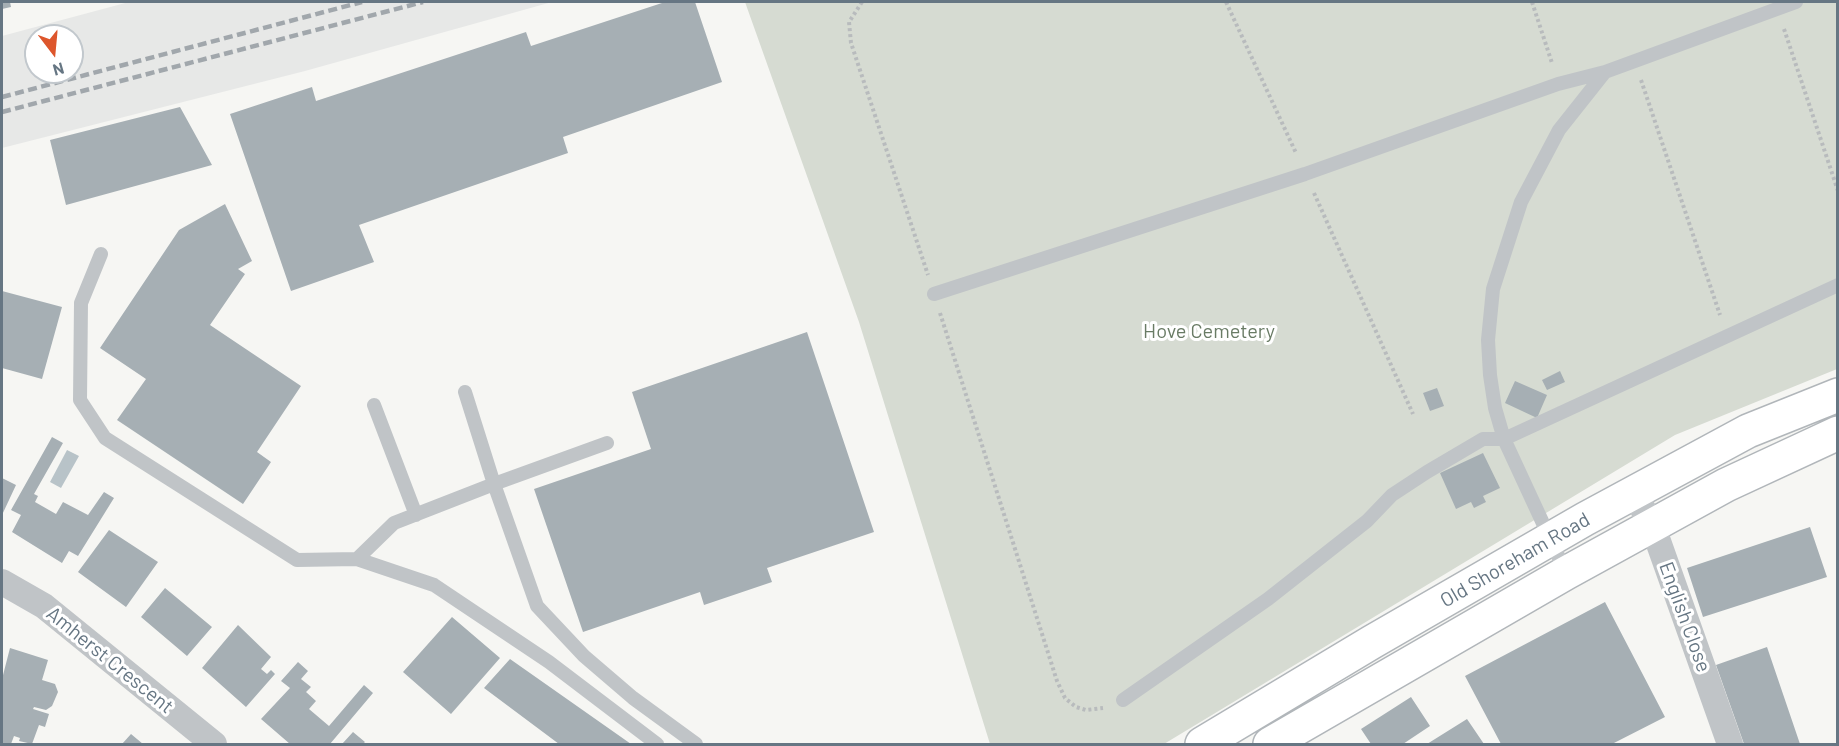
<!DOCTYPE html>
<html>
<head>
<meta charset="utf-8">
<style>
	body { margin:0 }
	#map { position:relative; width:1839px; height:746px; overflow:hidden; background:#f6f6f3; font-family:Barlow,sans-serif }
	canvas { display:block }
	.frame { position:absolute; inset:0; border:3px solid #667683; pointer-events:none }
	.north { position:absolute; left:24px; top:24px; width:60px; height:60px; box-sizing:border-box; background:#fff; border:2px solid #c2c8cd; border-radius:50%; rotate:164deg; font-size:16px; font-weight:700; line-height:24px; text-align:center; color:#667683 }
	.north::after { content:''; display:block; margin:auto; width:21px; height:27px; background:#dd562c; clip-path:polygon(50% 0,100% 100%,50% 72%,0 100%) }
</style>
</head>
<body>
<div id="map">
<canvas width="1839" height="746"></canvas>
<div class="frame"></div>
<div class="north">N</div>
</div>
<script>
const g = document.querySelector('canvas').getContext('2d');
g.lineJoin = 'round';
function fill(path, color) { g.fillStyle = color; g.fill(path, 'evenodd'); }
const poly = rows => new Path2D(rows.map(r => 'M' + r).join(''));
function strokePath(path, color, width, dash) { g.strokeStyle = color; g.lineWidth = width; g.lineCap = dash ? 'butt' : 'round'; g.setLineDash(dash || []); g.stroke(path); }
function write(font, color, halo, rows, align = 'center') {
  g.font = font + ' Barlow,sans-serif'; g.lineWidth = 6; g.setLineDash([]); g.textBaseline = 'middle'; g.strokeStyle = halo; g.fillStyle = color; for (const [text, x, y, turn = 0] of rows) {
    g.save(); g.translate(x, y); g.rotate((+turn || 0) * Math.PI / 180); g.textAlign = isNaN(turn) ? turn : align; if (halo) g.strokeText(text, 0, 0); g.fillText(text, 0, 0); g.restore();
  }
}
fill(poly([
	[129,2,552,2,305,71,2,148,2,36],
	[36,36,72,36,72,72,36,72]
]), '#e7e8e7');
fill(poly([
	[745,2,1837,2,1837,369,1675,435,1164,744,990,744,859,322]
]), '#d6dbd2');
fill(poly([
	[67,450,79,456,61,488,50,482]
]), '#b8c3c8');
fill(poly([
	[2,2,10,2,11,7,2,9],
	[665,2,695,2,722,82,563,137,568,153,359,225,374,262,291,291,230,114,312,87,316,101,526,32,531,46],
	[180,107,212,165,66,205,50,140],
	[225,204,252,261,238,269,245,274,210,325,301,386,257,452,271,462,243,504,117,420,146,379,100,348,179,230],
	[2,291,62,307,42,379,2,368],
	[807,332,874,532,767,568,772,582,704,605,700,592,583,632,534,489,651,449,632,392],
	[1560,371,1565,382,1547,390,1542,380],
	[1515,381,1547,395,1537,418,1505,403],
	[1437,388,1444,406,1430,411,1423,393],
	[52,437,63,443,34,494,38,496,35,502,56,514,63,502,88,515,104,492,114,498,78,556,69,551,62,563,12,532,21,515,11,510],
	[1483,453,1500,488,1483,496,1486,502,1474,508,1471,502,1456,509,1440,473],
	[2,478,16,485,2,515],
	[1810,527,1827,577,1703,617,1687,568],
	[109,530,158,562,126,607,78,572],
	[165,588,212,627,187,656,141,617],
	[1605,602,1665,717,1612,744,1501,744,1465,676],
	[452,617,500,658,451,714,403,672],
	[238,625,271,657,261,669,267,674,271,670,275,674,246,707,202,668],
	[1767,647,1800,744,1744,744,1716,665],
	[10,648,48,660,42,680,55,684,58,692,52,706,46,710,34,707,33,709,49,714,45,727,39,725,32,744,19,741,20,738,14,736,11,744,2,744,2,679],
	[510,659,631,744,559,744,484,688],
	[298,662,308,671,301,679,311,687,306,692,316,701,309,709,329,726,364,685,373,693,330,744,290,744,261,719,290,688,281,681],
	[1411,697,1430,726,1403,744,1371,744,1361,729],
	[1467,719,1484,744,1427,744],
	[353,732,365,742,363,744,342,744],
	[131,734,143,744,122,744]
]), '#a6afb4');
const primary = poly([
	[1202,744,1372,642,1585,519,1748,431,1838,395],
	[1270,744,1566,573,1726,485,1838,433]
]);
strokePath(primary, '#b1b6ba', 36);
strokePath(poly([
	[862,2,849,22,851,43,928,275],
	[1226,2,1296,153],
	[1532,2,1552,63],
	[1784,29,1838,191],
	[1641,80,1720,315],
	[1314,193,1413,414],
	[940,313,1057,681,1065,698,1076,707,1086,710,1103,708]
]), '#b8bbbd', 4, [3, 3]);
strokePath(poly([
	[101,254,81,303,80,400,105,438,297,560,357,559,394,523,494,484,465,392],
	[934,294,1305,174,1558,84,1605,72],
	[374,405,416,515],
	[607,443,494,484,537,606,584,656,633,698,696,744],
	[357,559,434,585,549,662,657,744],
	[1566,573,1504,439,1495,408,1490,375,1488,340,1493,289,1521,202,1559,130,1605,72,1796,2],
	[1123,700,1268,599,1367,521,1392,495,1427,472,1483,439,1504,439,1838,285]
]), '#c0c4c7', 14);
strokePath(poly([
	[1634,493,1653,527,1730,744],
	[2,582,44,606,214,744]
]), '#c0c4c7', 26);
strokePath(primary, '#fff', 33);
strokePath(poly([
	[2,97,362,2],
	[2,112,423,2]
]), '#a1a7ac', 4.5, [9, 4.5]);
write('20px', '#697b65', '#fff', [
	["Hove Cemetery",1209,331]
]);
write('20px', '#667683', '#fff', [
	["Old Shoreham Road",1515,560,-30],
	["English Close",1685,617,70],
	["Amherst Crescent",110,660,39]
]);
</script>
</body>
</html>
